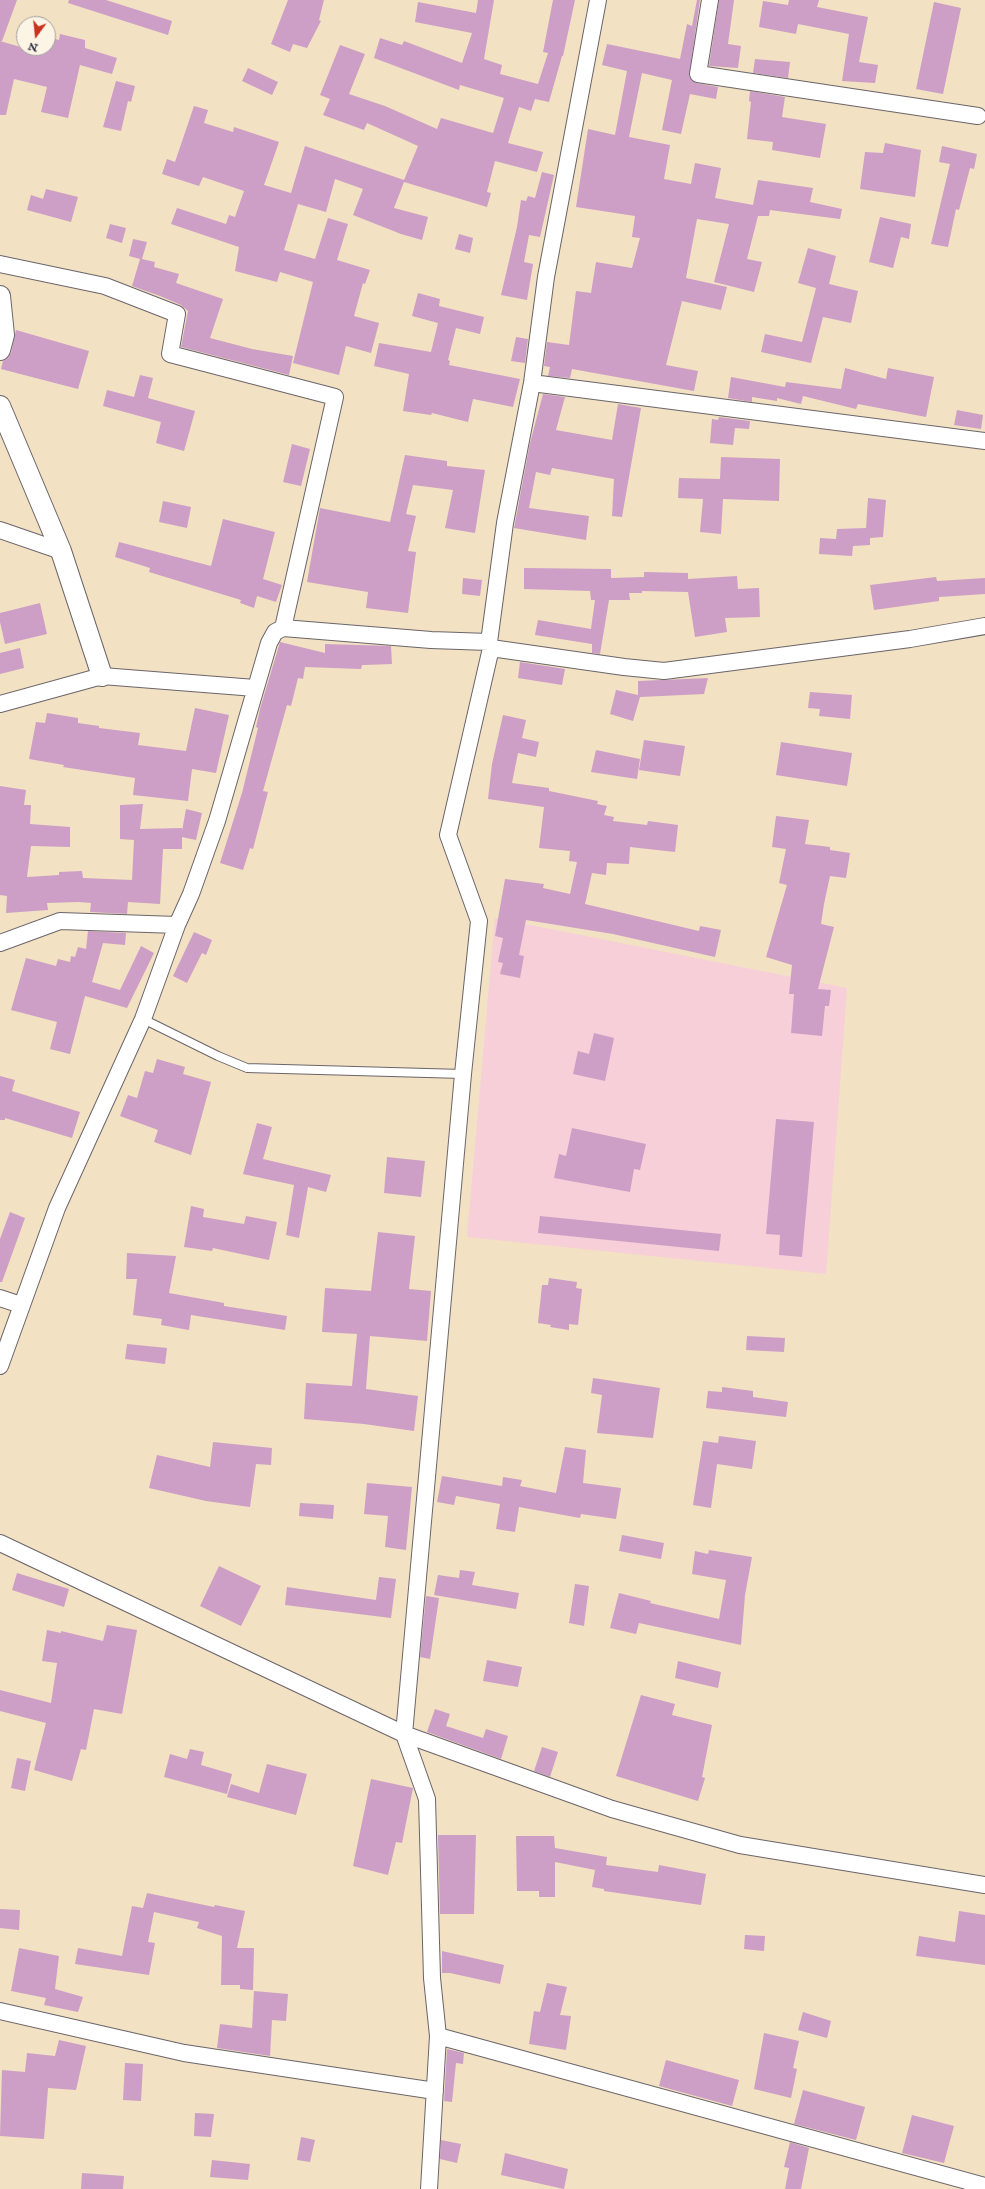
<!DOCTYPE html>
<html>
<head>
<meta charset="utf-8">
<style>
	body { margin:0 }
	#map { position:relative; width:985px; height:2189px; overflow:hidden; background:#f2e1c2; font-family:"IM FELL English",serif }
	canvas { display:block }
	.north { position:absolute; left:16px; top:16px; width:40px; height:40px; box-sizing:border-box; background:#fcf5e5; border:1px solid #a5a1a1; border-radius:50%; rotate:195deg; font-size:11px; font-weight:700; line-height:16px; text-align:center; color:#22223b }
	.north::after { content:''; display:block; margin:auto; width:14px; height:18px; background:#c8321e; clip-path:polygon(50% 0,100% 100%,50% 72%,0 100%) }
</style>
</head>
<body>
<div id="map">
<canvas width="985" height="2189"></canvas>
<div class="north">N</div>
</div>
<script>
const g = document.querySelector('canvas').getContext('2d');
g.lineJoin = 'round';
function fill(path, color) { g.fillStyle = color; g.fill(path, 'evenodd'); }
const poly = rows => new Path2D(rows.map(r => 'M' + r).join(''));
function strokePath(path, color, width, dash) { g.strokeStyle = color; g.lineWidth = width; g.lineCap = dash ? 'butt' : 'round'; g.setLineDash(dash || []); g.stroke(path); }
fill(poly([
	[495,918,847,988,826,1274,467,1237]
]), '#f6cfd9');
fill(poly([
	[0,0,17,0,2,41,0,41],
	[69,0,106,0,172,21,168,35,68,3],
	[288,0,324,0,319,20,321,21,307,48,293,44,290,52,271,44],
	[478,0,494,0,484,59,502,65,500,74,538,84,548,53,543,52,553,0,575,0,563,56,562,56,549,102,535,99,531,111,519,107,508,143,543,152,537,172,495,161,487,192,491,193,487,207,404,182,394,208,428,217,422,240,401,234,353,215,363,189,335,179,326,212,298,204,284,250,315,259,328,218,348,224,337,260,370,270,365,284,363,283,354,316,379,323,371,353,346,346,339,375,293,363,313,282,280,272,277,282,235,271,239,247,171,224,177,208,226,224,229,215,235,217,244,191,203,177,199,186,162,174,167,159,175,162,194,106,208,110,204,123,233,132,234,127,279,142,264,185,291,193,305,146,404,180,418,146,367,123,364,130,323,115,330,99,320,95,340,45,365,54,349,94,385,106,437,129,441,118,493,133,504,98,460,85,459,90,374,58,380,38,402,45,404,41,462,63,472,33,415,22,418,2,476,13],
	[697,0,700,0,689,77,696,83,718,87,716,99,690,94,681,134,662,130,672,80,642,73,629,137,670,145,664,179,691,184,695,163,721,168,715,198,753,205,758,180,813,188,810,202,842,209,840,219,770,210,769,216,758,216,747,259,762,262,754,292,714,282,729,224,697,219,686,278,727,287,721,310,682,301,666,365,698,371,694,391,572,369,570,378,548,376,550,367,544,366,547,342,569,345,576,291,591,293,596,262,632,268,640,238,632,237,635,216,576,207,588,129,615,135,627,71,602,65,607,44,680,59,687,24,692,26],
	[719,0,734,0,728,44,741,46,738,68,709,66],
	[789,0,819,0,817,7,868,17,859,62,878,65,875,83,842,81,849,34,798,24,796,34,759,27,763,1,788,5],
	[934,2,961,8,943,94,916,89],
	[60,34,85,40,85,48,117,58,112,74,80,65,68,118,41,112,47,87,14,79,6,115,0,115,0,41,24,48,48,48,48,37,59,40],
	[755,59,790,62,788,78,753,73],
	[248,68,278,82,272,95,242,81],
	[116,81,135,86,131,102,128,101,121,131,103,127],
	[750,91,785,97,782,117,826,124,820,158,772,150,773,142,747,139,751,102,749,101],
	[885,143,921,150,915,197,860,189,865,152,883,153],
	[942,146,977,154,974,169,970,168,959,210,956,209,948,247,931,244,950,164,939,162],
	[542,172,554,175,540,237,529,235,524,262,533,264,527,300,501,295,517,227,521,200,526,201,528,196,535,198],
	[46,189,78,197,71,222,27,210,31,195,43,199],
	[880,217,911,224,909,239,901,237,893,268,869,262],
	[110,224,126,228,122,243,106,238],
	[459,234,473,238,470,253,455,249],
	[133,239,147,242,142,259,155,262,154,267,179,274,176,283,223,299,210,338,252,349,293,356,289,375,181,347,188,311,181,305,160,296,132,286,140,259,129,256],
	[808,248,836,256,829,284,858,291,851,323,823,317,811,363,761,352,765,334,802,342,816,288,798,283],
	[418,293,440,299,439,306,484,317,480,334,456,328,448,360,450,361,449,365,520,379,513,407,473,399,468,422,432,413,431,415,403,411,409,374,374,366,379,343,431,352,438,323,412,316],
	[16,330,89,351,78,389,1,369,3,361,8,358,11,353],
	[516,337,528,339,525,363,511,361],
	[845,368,886,379,888,368,934,377,926,417,858,404,856,409,803,396,801,404,777,398,777,401,752,397,752,402,728,398,731,377,785,387,786,382,841,389],
	[140,375,153,378,148,398,195,411,184,451,156,443,161,422,103,406,107,390,134,397],
	[543,394,565,397,556,430,612,440,618,404,641,408,622,517,612,516,614,479,552,468,550,475,536,472,529,508,589,516,586,540,514,528,530,443],
	[957,410,983,415,981,429,954,425],
	[719,417,750,421,749,429,735,428,733,445,710,443,712,419,718,420],
	[292,444,310,449,301,486,283,482],
	[405,455,447,461,447,466,485,470,475,533,445,528,453,490,413,485,406,514,416,516,408,551,416,552,408,613,366,608,368,592,307,582,320,508,390,522],
	[721,457,780,459,779,501,723,499,721,534,700,532,703,499,678,498,679,478,720,479],
	[868,498,886,500,883,537,870,538,870,545,853,546,852,556,819,554,820,538,836,539,837,529,866,528],
	[163,501,191,507,187,528,159,522],
	[223,519,275,532,263,579,282,585,276,602,257,596,254,608,240,603,241,600,149,572,150,568,115,557,119,542,211,566],
	[524,568,611,569,611,578,644,577,644,572,688,573,688,579,737,576,738,589,759,588,760,617,725,618,727,632,695,637,688,592,642,591,642,593,629,593,630,600,609,600,600,654,592,653,592,644,535,635,538,620,591,629,595,600,591,600,590,591,524,589],
	[936,577,937,581,985,578,985,594,939,597,939,601,874,610,870,585],
	[463,578,482,580,480,596,462,594],
	[40,603,47,634,5,644,0,622,0,613],
	[280,642,325,653,325,644,391,646,392,664,364,665,362,665,361,669,305,667,303,679,298,678,291,706,287,705,263,791,268,792,253,849,250,848,243,870,220,863,242,793,258,728,256,727,260,709],
	[20,648,24,668,0,674,0,653],
	[520,662,565,669,562,685,518,678],
	[708,678,704,694,640,697,633,721,610,714,616,690,638,695,638,681],
	[810,692,852,695,850,719,819,716,820,709,808,708],
	[195,708,229,715,216,773,192,769,188,801,133,795,135,778,63,767,64,765,29,759,36,722,45,723,47,713,78,718,78,723,99,726,99,728,140,733,138,745,186,751],
	[503,715,526,720,522,738,539,742,536,757,518,753,512,783,549,788,549,791,598,801,597,804,607,806,604,815,614,817,613,821,647,825,648,821,678,825,675,852,630,847,629,864,607,863,606,875,592,873,585,904,699,931,700,926,721,930,715,957,613,934,526,920,519,955,524,956,520,978,500,974,503,963,498,962,503,938,495,936,505,879,544,884,543,888,570,894,577,862,569,861,570,851,539,848,544,807,488,799,492,764],
	[644,740,685,746,680,776,639,770],
	[781,742,852,753,847,786,776,775],
	[596,750,640,759,637,779,591,772],
	[0,786,26,790,24,805,31,805,30,824,70,827,70,847,31,846,27,877,59,875,59,872,82,871,83,878,132,880,134,840,120,839,120,805,143,804,140,829,182,828,182,831,186,809,202,813,196,840,182,837,182,849,163,849,160,904,128,902,127,914,90,912,91,903,79,902,47,903,48,910,6,913,7,896,0,895],
	[776,816,809,820,805,844,830,847,830,850,850,853,846,878,830,876,824,904,821,924,834,927,818,989,831,990,829,1006,825,1006,822,1036,791,1033,794,994,789,994,792,965,766,957,787,885,779,883,786,849,772,847],
	[88,931,126,933,125,945,103,943,92,982,120,990,141,946,154,953,127,1008,85,996,70,1054,50,1049,57,1022,11,1010,26,958,56,966,58,959,70,962,71,956,75,957,78,947,86,949],
	[194,932,212,940,206,955,202,953,187,983,173,976],
	[594,1033,614,1038,605,1081,573,1074,578,1051,589,1054],
	[157,1059,185,1067,183,1074,211,1082,191,1155,154,1142,158,1130,120,1116,128,1095,137,1098,145,1071,153,1073],
	[0,1076,15,1080,12,1091,80,1112,72,1138,5,1118,5,1120,0,1120],
	[776,1119,814,1122,802,1257,779,1255,780,1235,766,1234],
	[257,1123,272,1127,263,1159,331,1175,326,1192,308,1187,299,1238,286,1235,294,1185,243,1174],
	[572,1128,646,1144,640,1170,634,1169,630,1192,554,1178,559,1154,566,1156],
	[387,1157,425,1161,421,1197,384,1193],
	[191,1206,204,1209,203,1217,244,1224,246,1216,277,1222,269,1260,213,1248,212,1251,184,1247],
	[10,1212,25,1218,2,1282,0,1282,0,1239],
	[540,1216,721,1234,719,1251,538,1233],
	[378,1232,415,1236,409,1289,431,1291,427,1341,370,1336,366,1389,418,1396,414,1431,364,1424,304,1419,306,1383,352,1386,357,1334,322,1332,325,1288,371,1291],
	[127,1253,176,1256,169,1293,224,1303,224,1306,287,1316,285,1330,191,1315,189,1330,161,1325,162,1319,133,1315,137,1279,126,1279],
	[549,1278,577,1282,576,1288,582,1289,578,1325,569,1324,569,1330,550,1327,551,1325,538,1323,542,1285,548,1285],
	[747,1336,785,1338,784,1352,746,1350],
	[127,1344,167,1348,165,1364,125,1359],
	[593,1378,660,1388,653,1438,597,1433,602,1395,591,1393],
	[722,1387,753,1391,753,1397,788,1402,786,1417,706,1408,708,1391,722,1392],
	[719,1436,756,1441,752,1469,717,1464,711,1508,693,1505,703,1441,718,1443],
	[213,1442,272,1448,271,1465,256,1464,250,1507,206,1501,149,1488,157,1455,210,1467],
	[565,1447,586,1450,583,1483,621,1488,616,1519,581,1514,580,1518,519,1507,515,1532,496,1529,500,1504,456,1496,454,1505,437,1502,442,1476,502,1486,503,1477,522,1480,520,1486,556,1493],
	[367,1483,412,1487,406,1550,385,1547,388,1516,364,1514],
	[300,1503,334,1505,333,1519,299,1516],
	[622,1535,664,1543,661,1559,619,1551],
	[709,1550,752,1557,745,1595,741,1645,639,1623,636,1634,610,1628,619,1593,651,1601,650,1603,719,1619,726,1580,692,1574,695,1551,708,1554],
	[219,1566,261,1586,241,1626,200,1606],
	[460,1570,475,1572,472,1585,519,1593,516,1609,434,1595,438,1575,459,1578],
	[17,1573,69,1589,64,1607,12,1590],
	[379,1577,396,1579,391,1618,285,1605,287,1587,376,1600],
	[575,1584,589,1586,584,1626,569,1623],
	[426,1596,439,1598,430,1659,420,1657],
	[107,1625,137,1630,122,1714,94,1709,86,1750,81,1749,72,1781,34,1770,46,1723,0,1711,0,1690,51,1703,57,1663,42,1661,47,1630,61,1633,61,1631,103,1641],
	[487,1660,522,1667,518,1687,483,1681],
	[678,1661,721,1672,718,1688,675,1678],
	[641,1695,675,1704,672,1715,712,1725,702,1777,705,1778,698,1801,616,1776],
	[435,1709,450,1714,446,1726,483,1738,486,1729,508,1736,501,1759,427,1732],
	[542,1747,558,1752,550,1777,534,1771],
	[190,1749,204,1752,201,1765,232,1774,227,1794,164,1777,170,1754,187,1759],
	[17,1758,31,1761,25,1791,11,1788],
	[267,1764,307,1774,296,1815,227,1797,231,1784,259,1793],
	[371,1779,413,1788,402,1843,396,1842,388,1875,353,1866],
	[438,1835,476,1835,474,1914,440,1914],
	[516,1836,554,1836,555,1848,607,1857,606,1865,658,1872,659,1865,706,1874,701,1905,604,1891,604,1889,592,1887,595,1870,555,1862,555,1897,539,1897,539,1891,517,1891],
	[147,1893,214,1907,215,1905,245,1911,237,1948,254,1948,253,1990,240,1989,240,1985,221,1985,222,1936,197,1928,199,1922,154,1912,148,1942,155,1943,149,1975,75,1964,78,1948,122,1956,132,1906,143,1908],
	[0,1909,20,1910,19,1930,0,1928],
	[959,1911,985,1915,985,1965,916,1956,919,1936,955,1942],
	[745,1935,765,1936,764,1951,744,1949],
	[19,1948,59,1956,55,1989,83,1997,78,2012,44,2005,46,1998,11,1991],
	[442,1951,504,1965,500,1984,450,1973,442,1973],
	[547,1983,567,1987,560,2015,571,2016,566,2050,529,2044,534,2011,540,2012],
	[254,1991,288,1994,286,2021,272,2020,270,2056,217,2048,220,2024,252,2028],
	[803,2012,831,2021,827,2038,798,2030],
	[764,2033,799,2041,793,2068,797,2069,791,2098,754,2089],
	[59,2040,86,2046,76,2090,48,2088,44,2139,0,2136,2,2070,25,2072,27,2053,55,2056],
	[447,2049,464,2053,463,2064,456,2063,452,2102,444,2101],
	[666,2060,739,2080,732,2106,659,2086],
	[125,2063,143,2064,141,2101,123,2100],
	[803,2090,865,2107,856,2140,794,2124],
	[195,2113,214,2114,211,2137,194,2136],
	[912,2115,954,2126,944,2163,902,2153],
	[301,2137,315,2140,310,2162,297,2160],
	[441,2140,461,2144,457,2163,440,2159],
	[790,2142,809,2148,801,2189,785,2189,789,2168,784,2167],
	[505,2153,568,2169,564,2189,501,2175],
	[212,2160,250,2164,248,2180,210,2177],
	[82,2173,124,2176,123,2189,81,2189]
]), '#cd9fc6');
const service = poly([
	[143,1019,218,1056,247,1068,463,1074]
]);
const minor = poly([
	[598,0,546,277,532,383,505,523,489,642,491,648,624,667,664,671,910,639,985,626],
	[710,0,698,74,978,116],
	[0,264,105,286,177,314,170,354,335,397,283,628],
	[532,383,985,441],
	[0,530,61,551],
	[0,704,102,676,255,688],
	[0,943,60,921,177,925],
	[0,1298,21,1305],
	[0,1366,57,1208,143,1019,177,925,191,894,217,821,269,643,275,632,283,628,431,640,489,642],
	[0,1543,404,1734,612,1809,740,1845,985,1885],
	[0,2011,184,2053,435,2091],
	[438,2036,985,2186],
	[429,2189,438,2036,432,1978,427,1799,404,1734,463,1074,479,921,448,835,491,648]
]);
const tertiary = poly([
	[0,296,4,335,0,350],
	[0,406,61,551,102,676]
]);
strokePath(service, '#6b656a', 10);
strokePath(minor, '#6b656a', 18);
strokePath(tertiary, '#6b656a', 22);
strokePath(service, '#fff', 8);
strokePath(minor, '#fff', 16);
strokePath(tertiary, '#fff', 20);
</script>
</body>
</html>
